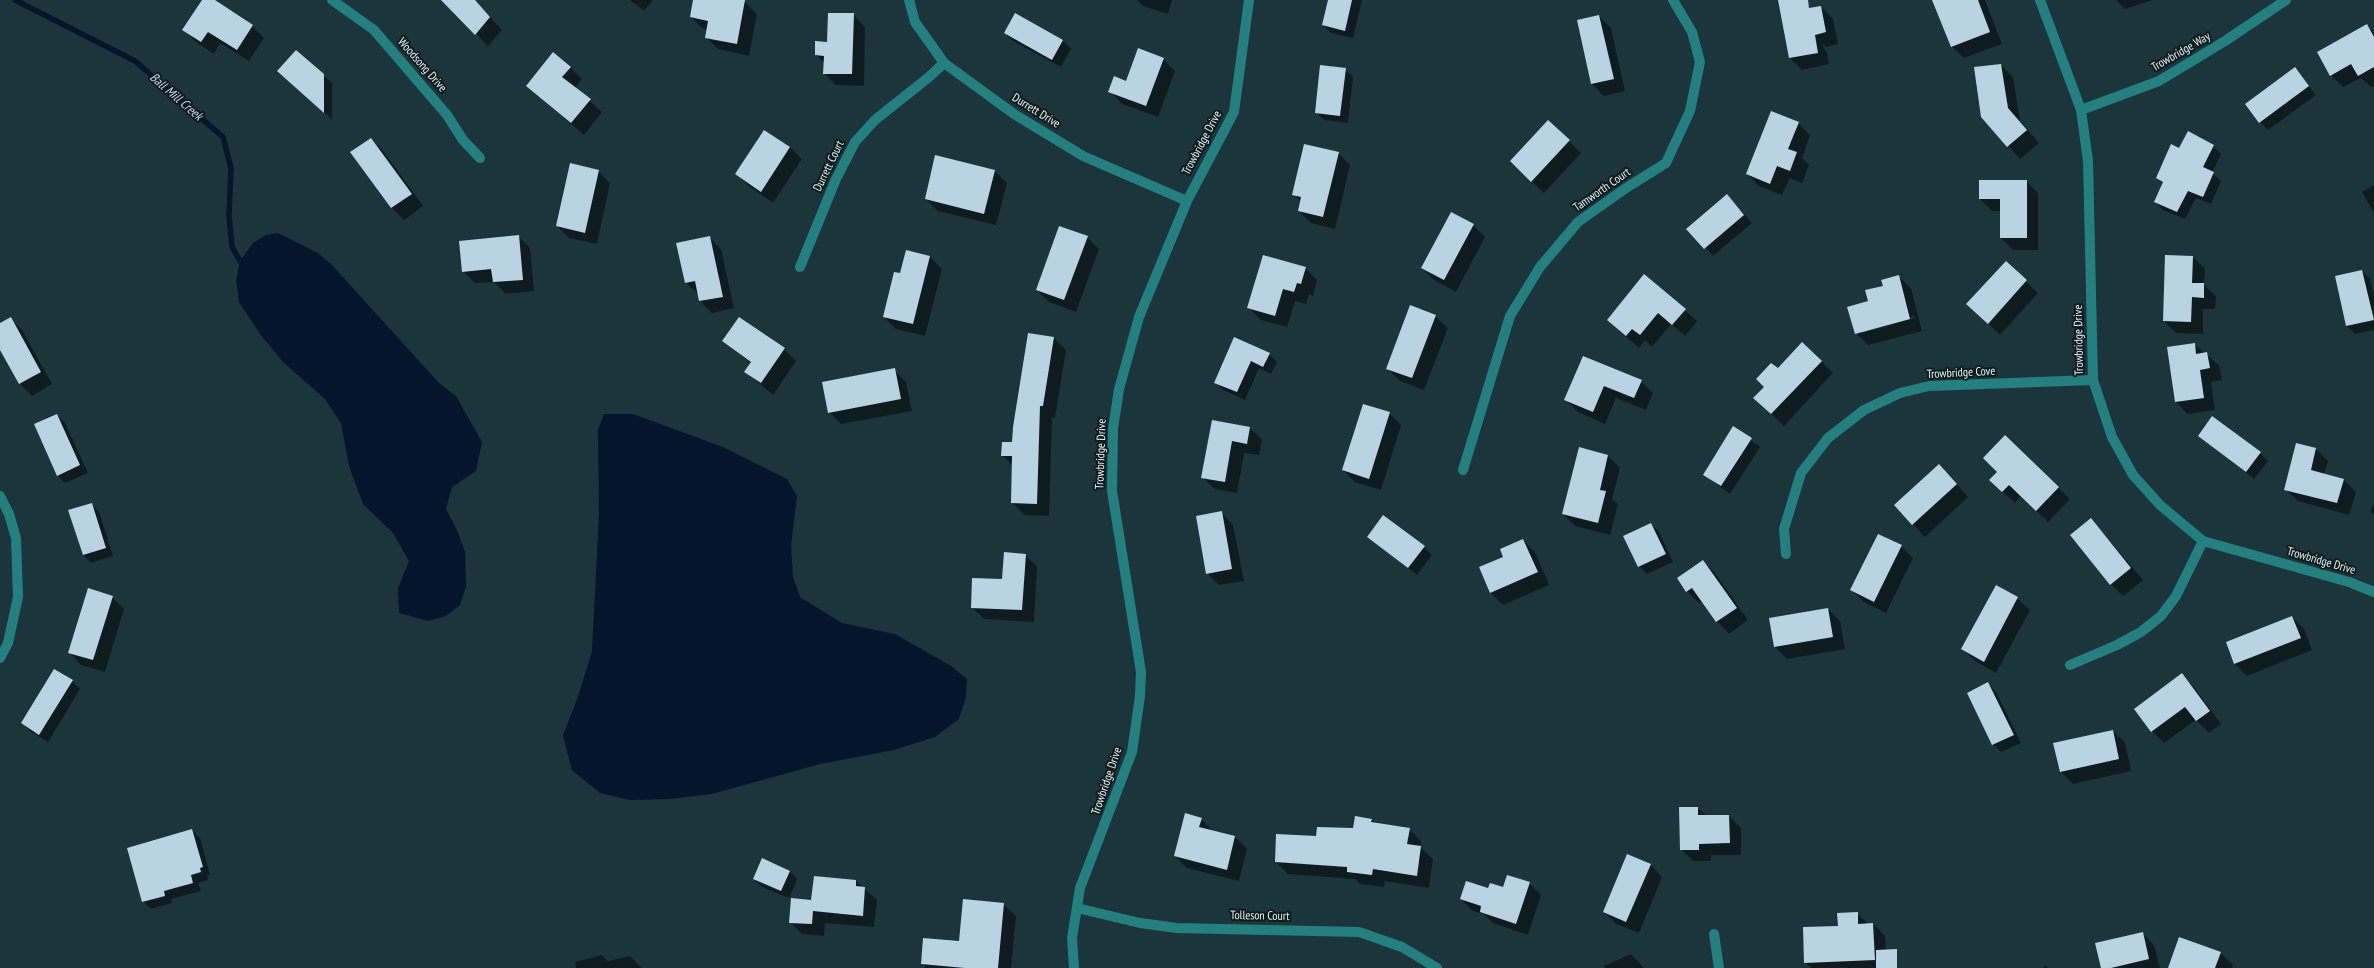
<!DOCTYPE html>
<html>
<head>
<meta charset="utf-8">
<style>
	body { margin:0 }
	canvas { display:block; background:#1b353b }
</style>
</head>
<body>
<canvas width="2374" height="968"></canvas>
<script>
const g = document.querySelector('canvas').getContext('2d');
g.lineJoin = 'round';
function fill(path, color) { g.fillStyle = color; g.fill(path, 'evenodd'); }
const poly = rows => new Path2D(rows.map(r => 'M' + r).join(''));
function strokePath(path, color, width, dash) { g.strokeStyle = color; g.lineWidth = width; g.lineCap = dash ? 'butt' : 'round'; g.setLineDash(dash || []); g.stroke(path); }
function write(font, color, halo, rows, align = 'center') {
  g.font = font + ' "PT Sans Narrow",sans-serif'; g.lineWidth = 4; g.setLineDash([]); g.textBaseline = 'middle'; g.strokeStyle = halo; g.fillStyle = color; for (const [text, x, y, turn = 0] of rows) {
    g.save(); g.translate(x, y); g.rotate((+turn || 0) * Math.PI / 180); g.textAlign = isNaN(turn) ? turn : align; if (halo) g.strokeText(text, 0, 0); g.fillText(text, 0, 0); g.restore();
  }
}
fill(poly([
	[278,233,318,253,332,265,439,383,456,396,482,442,476,471,452,487,446,509,457,530,465,552,466,586,460,605,446,616,428,621,399,613,398,588,409,561,393,533,363,504,349,466,341,423,325,399,283,362,260,334,239,302,236,280,240,261,253,243,266,235],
	[604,414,633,414,723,447,787,479,797,496,791,546,793,577,800,597,842,623,895,634,951,666,967,679,966,697,959,719,935,737,894,750,820,764,712,794,669,799,630,800,600,793,572,770,563,735,578,697,592,651,599,513,598,430]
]), '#04152c');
fill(poly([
	[203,0,213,0,252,26,264,38,249,61,220,43,214,54,196,42,184,30],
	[443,0,474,0,502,30,488,46],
	[630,0,653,0,644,11],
	[694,0,733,0,745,2,757,14,749,56,718,49,706,37,708,30,703,29,691,17],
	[1137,0,1172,0,1168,14,1143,6],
	[1329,0,1362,0,1353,38,1331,33,1323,25],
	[1779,0,1793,0,1812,30,1821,7,1833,19,1838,44,1826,47,1821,43,1827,53,1829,64,1802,70,1790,58],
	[1940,0,1985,0,2002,44,1964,58,1951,46],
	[2116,0,2153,0,2125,9],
	[853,14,865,27,864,86,836,85,824,73,824,63,816,55],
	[1016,15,1063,41,1071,49,1061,67,1013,41,1005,33],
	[1599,16,1611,28,1625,91,1604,96,1592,84],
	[2367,25,2374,32,2374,86,2371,87,2361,78,2343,87,2331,75],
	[1163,59,1175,71,1158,117,1122,104,1110,91],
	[2001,65,2013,77,2020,121,2039,143,2020,159,1982,116],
	[570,67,582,79,575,88,602,112,584,135,527,86],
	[1345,69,1353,77,1348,123,1324,120,1316,112],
	[2295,69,2316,95,2268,130,2260,122],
	[323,75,332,83,332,119,287,79],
	[1548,121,1581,153,1544,193,1523,173],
	[1798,123,1810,135,1802,158,1809,165,1802,183,1790,178,1782,195,1759,186,1747,174],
	[371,139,383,151,423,206,404,220,392,208,352,153],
	[2213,146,2221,154,2212,173,2221,181,2211,204,2196,198,2185,219,2163,210,2155,202,2163,184,2158,178,2180,150],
	[790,147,802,159,773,203,749,186,737,174],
	[1338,153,1350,165,1335,229,1311,223,1299,211,1301,202,1294,195],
	[598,171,610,183,597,244,569,238,557,226],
	[995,171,1007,183,996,225,938,211,926,199],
	[1980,181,2026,181,2038,193,2038,250,2013,250,2001,238,2001,211,1992,211,1980,199],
	[2374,185,2374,213,2362,192],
	[1735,204,1752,223,1713,256,1688,229],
	[1473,225,1485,237,1456,292,1434,280,1422,268],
	[518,236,530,248,534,291,506,294,494,282,475,283,463,271],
	[709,237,721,249,734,308,712,313,700,301,699,295,686,283,677,244],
	[1087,237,1099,249,1076,312,1049,302,1037,290],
	[930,257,942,269,925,336,896,329,884,317,901,274],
	[2193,257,2205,269,2204,285,2216,296,2215,309,2203,309,2203,334,2176,333,2164,321],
	[2006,262,2038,293,2000,335,1980,316],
	[1305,268,1317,280,1313,296,1309,294,1306,304,1295,301,1287,327,1261,320,1249,308],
	[2362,271,2370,279,2374,296,2374,330,2355,334,2347,326,2336,277],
	[1645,276,1697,321,1685,336,1671,324,1652,347,1645,340,1639,348,1608,320],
	[1898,276,1911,288,1922,331,1868,345,1856,333,1884,286],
	[1915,316,1915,318,1862,333,1862,330],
	[1435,316,1448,328,1424,390,1400,381,1388,369],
	[10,318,22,330,52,384,32,396,20,384,0,348,0,324],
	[739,318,784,349,796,361,773,395,746,372,751,364,723,341],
	[1054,338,1066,350,1055,418,1052,417,1049,516,1024,515,1012,502,1013,466,1002,455,1013,443],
	[1234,339,1269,354,1277,362,1271,374,1259,368,1245,400,1223,390,1215,382],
	[2194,344,2219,365,2222,380,2211,382,2215,410,2188,414,2176,402],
	[1584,357,1641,381,1653,393,1646,410,1616,398,1605,424,1578,412,1566,400],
	[1821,361,1833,373,1784,426,1767,410,1765,387,1778,370],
	[894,370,906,382,912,411,841,424,829,412],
	[1389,413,1401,425,1381,490,1355,482,1343,470],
	[57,415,65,423,88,473,65,483,57,475],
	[1213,421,1250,428,1262,440,1259,455,1244,453,1237,493,1215,489,1202,477],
	[1734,427,1760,447,1730,494,1704,475],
	[2005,436,2070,499,2048,522,2021,496,2015,503,1990,480,1998,472],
	[2199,436,2260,453,2268,461,2254,479],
	[2297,444,2316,449,2328,461,2324,474,2343,479,2356,492,2349,515,2298,501,2285,489],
	[1580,448,1608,456,1620,468,1612,499,1618,504,1610,535,1575,526,1563,514],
	[1951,477,1968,497,1925,537,1895,505],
	[2374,503,2374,515,2370,511],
	[91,504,99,512,113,556,91,563,83,555],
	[1221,512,1233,525,1244,581,1219,585,1207,573],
	[2091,519,2143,580,2123,596,2111,584],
	[1651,524,1659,532,1673,562,1647,574,1639,566],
	[1368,536,1424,547,1432,555,1417,575],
	[1523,540,1535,552,1549,585,1503,605,1491,593,1480,568,1504,557],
	[1901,546,1913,558,1886,613,1864,602,1852,590],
	[1025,555,1037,567,1034,622,984,619,972,607,1003,580],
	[1703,561,1715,573,1748,620,1729,634,1717,621,1703,601,1699,603,1687,591],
	[112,597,124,609,105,672,81,665,69,652],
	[2017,598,2030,610,1996,673,1975,661,1963,649],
	[1828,609,1840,621,1845,649,1787,659,1775,647],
	[2292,617,2304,629,2312,650,2247,676,2235,664,2227,643],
	[2182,675,2194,687,2221,724,2209,733,2196,720,2164,743,2152,731],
	[72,681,80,689,48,742,30,731,22,723],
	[1988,684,1996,692,2021,743,2001,752,1993,744],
	[2113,731,2125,743,2131,771,2073,784,2061,772,2055,744],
	[1698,808,1706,816,1729,816,1741,828,1741,855,1711,855,1711,861,1693,861,1681,849],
	[1201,818,1213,832,1235,837,1247,849,1239,881,1187,868,1175,856],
	[1372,820,1376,824,1409,829,1421,841,1420,847,1433,859,1429,888,1385,881,1384,887,1360,884,1355,879,1288,874,1276,862,1317,837,1354,829],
	[192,830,200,838,210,875,207,875,208,880,198,883,201,891,171,899,172,903,151,909,143,901],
	[1650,864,1662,877,1639,933,1616,924,1604,912],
	[789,871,797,879,789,898,762,887,754,879],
	[856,881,877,900,874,927,825,923,824,936,802,934,790,922,812,901],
	[1529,883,1541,895,1528,935,1493,923,1484,914,1473,911,1461,899,1489,889],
	[1003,904,1016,916,1011,968,926,968,922,963,960,942],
	[1857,913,1868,924,1873,924,1885,936,1887,968,1811,968,1805,963,1839,927],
	[2142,933,2154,945,2160,968,2102,968],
	[2221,953,2233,965,2232,968,2169,968],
	[1631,954,1644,968,1605,968,1604,966],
	[602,955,608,961,630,956,642,968,576,968,575,962],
	[2045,965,2049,968,2043,968]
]), '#0007');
strokePath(poly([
	[15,0,135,61,223,137,231,168,229,216,232,247,240,261]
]), '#04152c', 5.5);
fill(poly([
	[202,0,215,0,253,25,237,50,208,32,201,42,182,30],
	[441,0,475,0,490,17,475,35],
	[693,0,745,0,737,44,705,38,708,21,690,17],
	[1328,0,1352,0,1345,31,1322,25],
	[1778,0,1808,0,1809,8,1821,6,1826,32,1815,35,1818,53,1789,58],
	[1932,0,1978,0,1990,32,1951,47],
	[828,13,854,13,852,74,823,74,824,56,815,55,815,41,827,42],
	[1015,13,1063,40,1052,60,1004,33],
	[1599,15,1614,79,1591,84,1577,20],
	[2367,24,2374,37,2374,67,2358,76,2351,64,2330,76,2317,52],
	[1138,48,1164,58,1146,106,1108,92,1114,76,1126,81],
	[296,50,324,74,324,113,277,71],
	[553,52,571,67,562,77,591,99,571,123,526,86],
	[2001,64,2008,108,2027,130,2007,147,1981,117,1974,67],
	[1320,65,1346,68,1340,116,1315,113],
	[2295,67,2309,86,2259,123,2245,104],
	[1771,111,1799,122,1788,149,1797,152,1790,171,1777,166,1770,184,1746,174],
	[1548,120,1570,140,1531,182,1510,161],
	[764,130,790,147,761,192,735,174],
	[2188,131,2214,145,2203,167,2214,172,2203,197,2188,191,2177,212,2154,202,2163,182,2156,178,2171,144,2179,148],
	[371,138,412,194,391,208,350,152],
	[1304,144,1339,152,1323,217,1298,211,1301,197,1292,195],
	[935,155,995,170,984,214,925,199],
	[570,163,599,170,585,233,556,226],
	[1979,180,2027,180,2027,238,2000,238,2000,199,1979,199],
	[1727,194,1744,215,1704,249,1686,229],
	[1451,212,1474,224,1444,280,1421,268],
	[1059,226,1088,236,1064,300,1036,290],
	[519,235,523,280,493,282,491,269,462,272,459,241],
	[710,236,723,297,699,301,695,281,685,283,676,243],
	[906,250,930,256,913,324,883,317,894,272,900,273],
	[1263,255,1306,267,1301,284,1297,283,1294,292,1283,289,1275,316,1247,308],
	[2165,255,2193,256,2192,283,2204,283,2204,298,2192,297,2191,322,2163,321],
	[2006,261,2027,280,1988,324,1966,304],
	[2362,270,2374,320,2346,326,2335,276],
	[1644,274,1686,309,1672,325,1658,313,1640,335,1632,329,1626,336,1607,320],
	[1899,275,1910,319,1855,334,1847,307,1868,301,1865,290,1883,286,1881,280],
	[1410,305,1436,315,1412,378,1386,369],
	[11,317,41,372,19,384,0,350,0,323],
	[739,317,785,348,761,383,744,372,751,362,722,341],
	[1028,333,1054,337,1043,406,1040,406,1037,504,1011,503,1012,456,1001,456,1002,442,1012,442,1013,427],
	[1234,337,1270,353,1263,367,1251,361,1237,392,1214,383],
	[1802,342,1822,361,1771,414,1753,398,1764,387,1756,379,1771,363,1778,368],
	[2195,343,2196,354,2207,352,2210,368,2200,370,2204,398,2175,402,2167,347],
	[1583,356,1642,380,1634,398,1604,386,1593,412,1564,400],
	[895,368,901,399,828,413,822,382],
	[1363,404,1390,412,1369,479,1342,470],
	[57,414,80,465,57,476,34,424],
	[2212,416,2261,452,2246,472,2198,436],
	[1212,420,1250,427,1247,444,1232,441,1225,482,1201,478],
	[1733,426,1752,438,1721,486,1703,475],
	[2005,435,2059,487,2036,511,2009,485,2002,492,1989,480,1997,472,1983,458],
	[2296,443,2316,448,2311,470,2344,479,2337,503,2284,490],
	[1579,447,1608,455,1600,490,1606,491,1598,523,1562,514],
	[1939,464,1957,484,1912,525,1894,505],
	[92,503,106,548,83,555,68,510],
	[1222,511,1232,569,1206,574,1196,516],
	[1383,515,1425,546,1408,568,1367,537],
	[2091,518,2131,568,2110,585,2070,535],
	[1651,523,1666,554,1638,567,1623,536],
	[1878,534,1902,545,1874,602,1850,590],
	[1523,539,1538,572,1490,593,1479,567,1503,557,1500,549],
	[1004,552,1026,554,1022,610,971,608,972,578,1002,579],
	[1703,560,1737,608,1716,622,1692,588,1686,592,1677,578],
	[1996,585,2018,597,1984,662,1961,649],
	[88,588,113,596,93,660,68,653],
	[1828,608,1833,637,1774,647,1769,618],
	[2292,616,2301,638,2234,664,2226,642],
	[54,669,73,680,39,735,21,723],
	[2182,673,2210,711,2196,721,2185,707,2151,732,2134,709],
	[1988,682,2014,735,1992,745,1967,693],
	[2113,730,2119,759,2060,772,2053,743],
	[1679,807,1698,807,1698,815,1729,815,1730,843,1699,844,1699,850,1680,850],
	[1185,813,1202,818,1199,827,1235,836,1227,870,1174,856],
	[1355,816,1372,819,1371,822,1410,828,1407,844,1421,846,1417,876,1373,869,1372,875,1347,872,1347,867,1275,862,1276,834,1316,836,1317,827,1353,828],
	[192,829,203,867,200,868,201,872,191,875,193,883,164,891,165,896,142,902,127,848],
	[1627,854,1651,864,1626,922,1603,912],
	[762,858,790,871,781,891,753,879],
	[1507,875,1530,882,1516,924,1480,912,1481,906,1460,899,1466,881,1488,888,1490,883,1503,887],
	[814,876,856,880,856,886,865,887,863,916,813,911,812,924,789,923,791,898,811,900],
	[963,899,1004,903,998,968,965,968,921,964,923,938,959,941],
	[1858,912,1858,924,1873,923,1875,960,1804,963,1803,927,1838,926,1837,913],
	[2143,932,2149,959,2111,968,2101,968,2095,943],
	[2179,937,2221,952,2215,968,2168,968],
	[1897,949,1897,968,1876,968,1876,950]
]), '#bad3e2');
strokePath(poly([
	[332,0,374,30,447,115,463,140,480,158],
	[909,0,915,22,944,63,1014,114,1083,156,1187,201],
	[2040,0,2081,110,2088,161,2093,380,2112,437,2133,475,2160,505,2203,541,2349,582,2374,592],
	[2081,110,2159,81,2225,41,2286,0],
	[800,267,836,179,855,142,875,120,929,77,944,63],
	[1463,470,1510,316,1540,267,1578,222,1626,188,1666,163,1690,111,1700,62,1692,32,1673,0],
	[0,496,9,514,16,538,18,597,8,643,0,658],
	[1786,554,1784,529,1801,473,1828,438,1864,410,1900,393,1929,386,2093,380],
	[2070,665,2117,645,2141,632,2161,616,2176,596,2203,541],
	[1077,908,1140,923,1177,928,1359,932,1402,947,1437,968],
	[1714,934,1719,968],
	[1074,968,1072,938,1080,888,1132,752,1140,696,1141,672,1112,491,1113,429,1119,389,1139,317,1187,201,1234,112,1249,0]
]), '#22817f', 10);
write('12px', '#e5f4f8', '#101b1d', [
	["Trowbridge Way",2181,52,-30],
	["Woodsong Drive",422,65,49],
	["Durrett Drive",1036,111,32],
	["Trowbridge Drive",1202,143,-62],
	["Durrett Court",829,166,-64],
	["Tamworth Court",1602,190,-35],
	["Trowbridge Drive",2079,340,-91],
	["Trowbridge Cove",1961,373,-3],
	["Trowbridge Drive",1101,454,-88],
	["Trowbridge Drive",2321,561,16],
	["Trowbridge Drive",1107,781,-71],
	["Tolleson Court",1260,916,1]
]);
write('italic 13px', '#c9d8eb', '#101b1d', [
	["Ball Mill Creek",176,97,41]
]);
</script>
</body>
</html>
